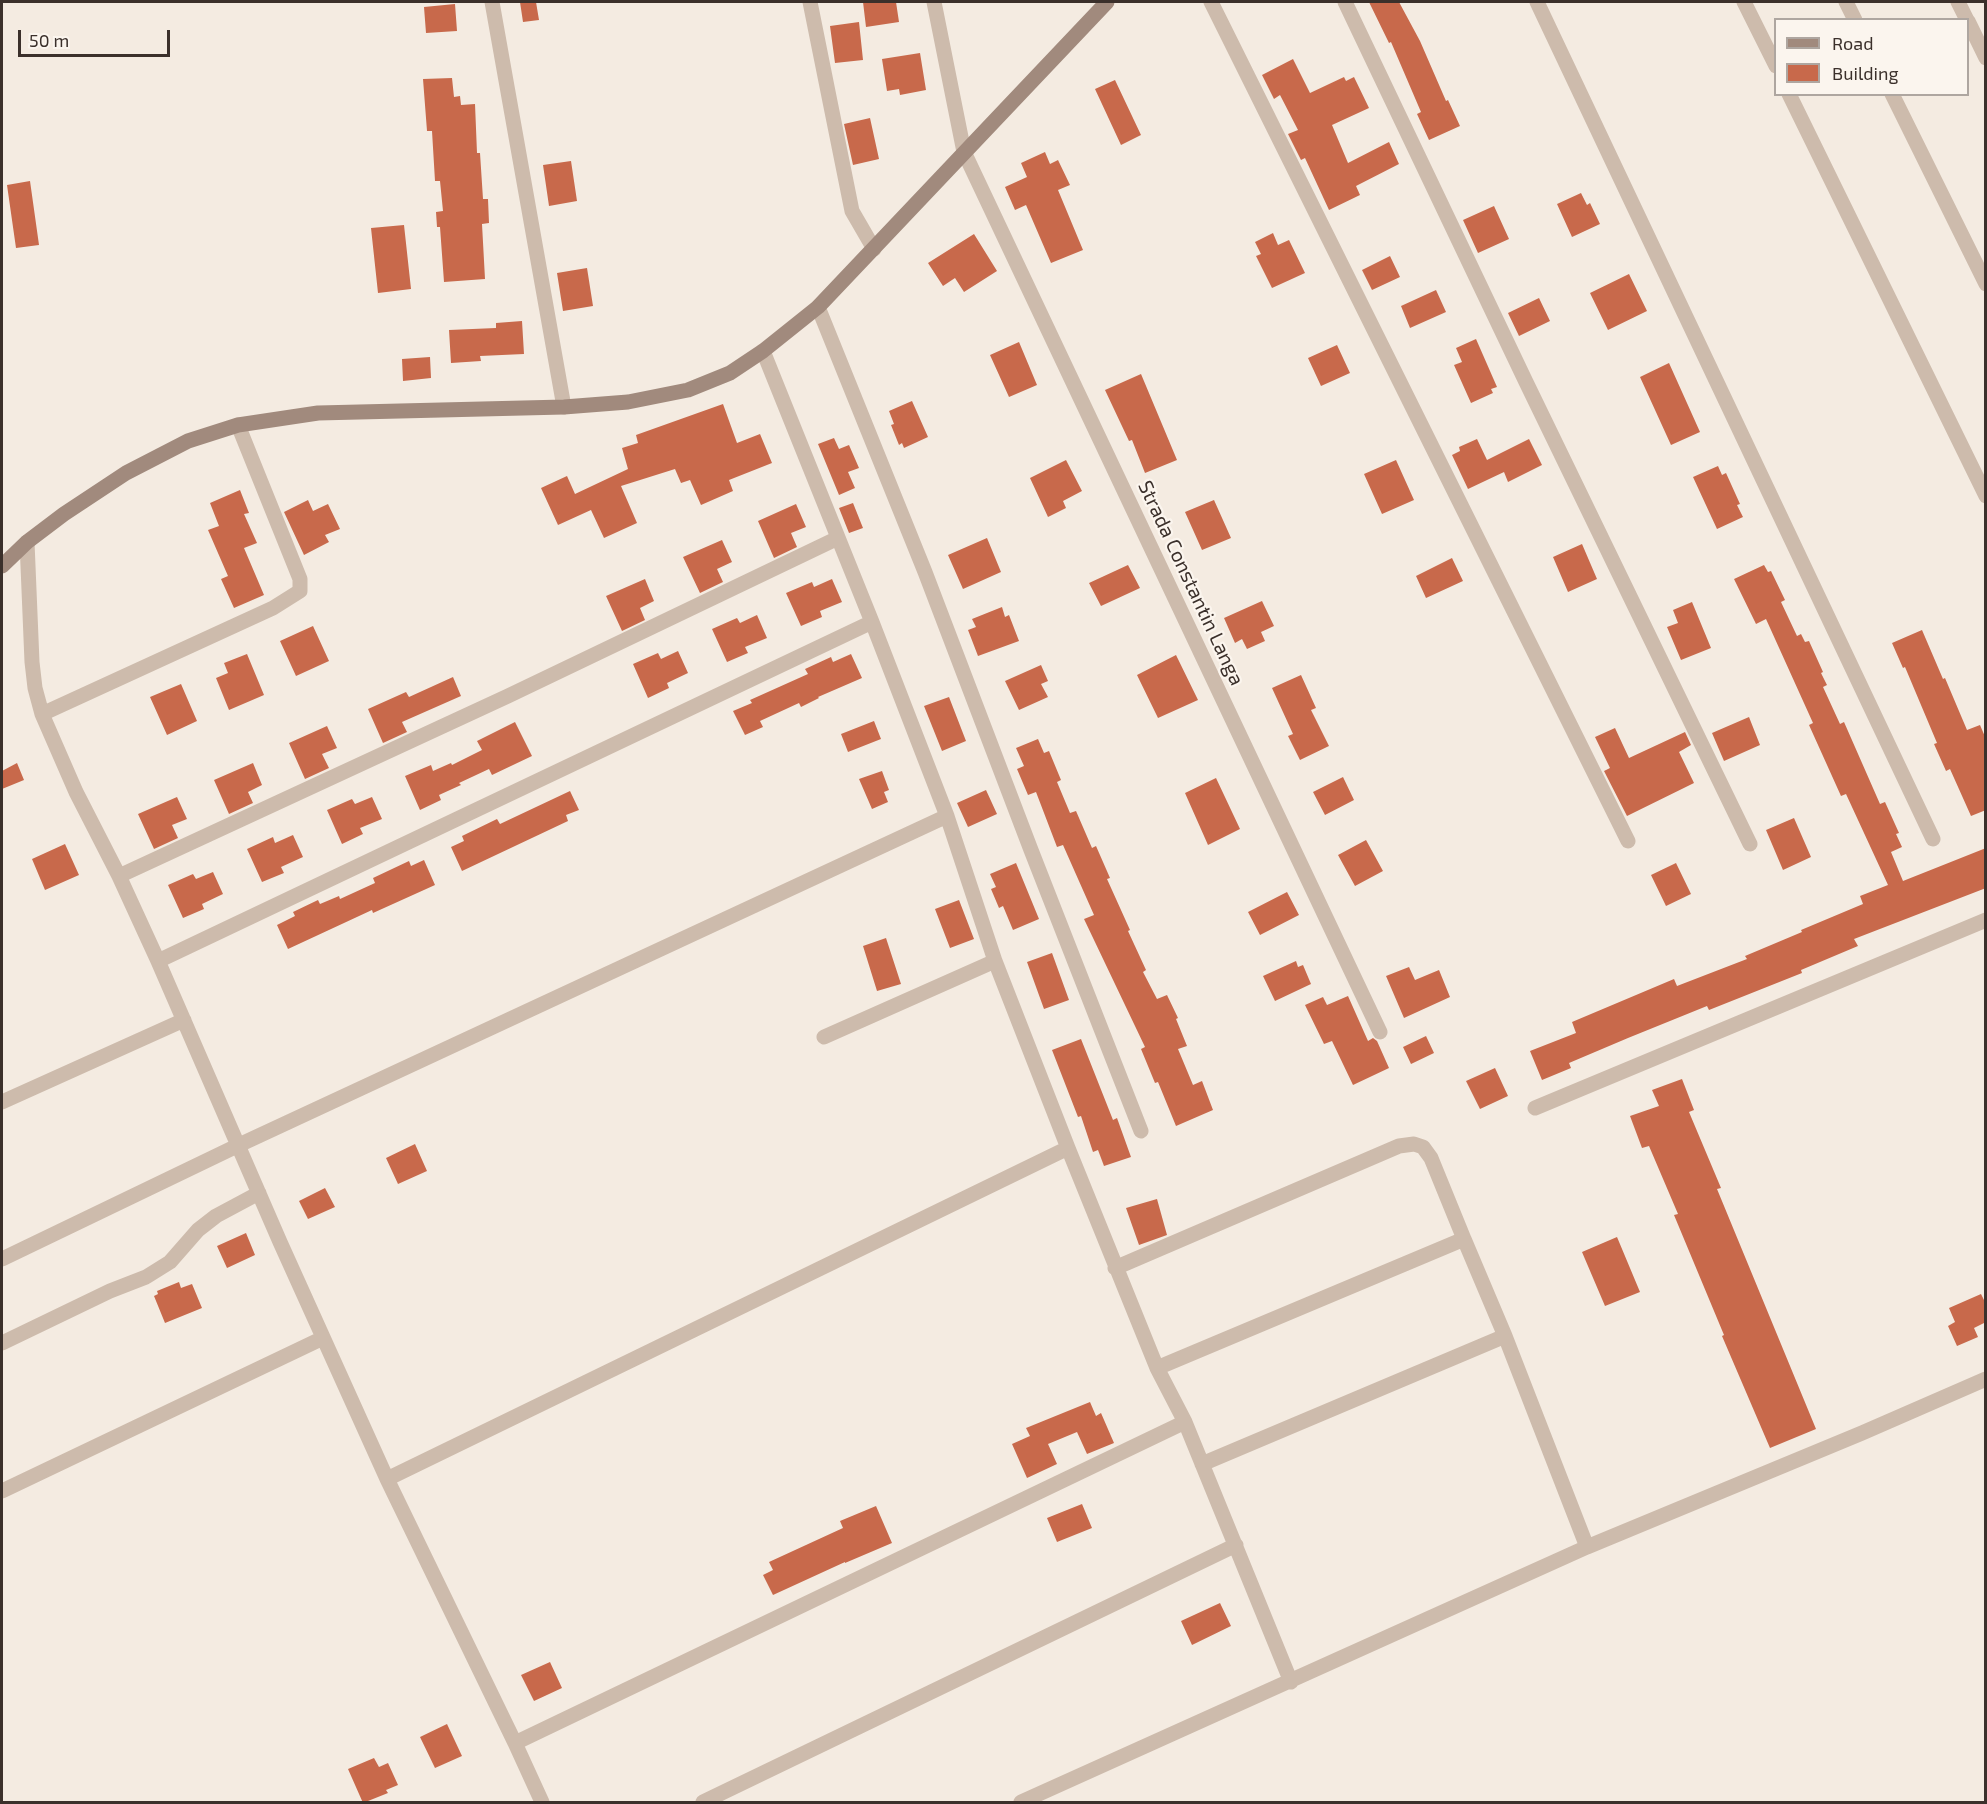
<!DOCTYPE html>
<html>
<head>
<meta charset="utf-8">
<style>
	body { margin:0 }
	#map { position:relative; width:1987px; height:1804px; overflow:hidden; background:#f4ebe1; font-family:"Exo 2",sans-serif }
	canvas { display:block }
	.frame { position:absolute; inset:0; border:3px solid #3b302b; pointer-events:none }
	.legend { position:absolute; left:1774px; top:18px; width:195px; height:78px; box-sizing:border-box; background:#fbf5ee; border:2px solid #aea6a0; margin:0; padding:8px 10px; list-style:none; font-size:18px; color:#3b302b }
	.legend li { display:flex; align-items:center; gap:12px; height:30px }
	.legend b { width:30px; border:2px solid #aea6a0 }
	.scale { position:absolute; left:18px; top:30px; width:152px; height:27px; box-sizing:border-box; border:3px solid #3b302b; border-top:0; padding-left:8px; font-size:18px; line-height:21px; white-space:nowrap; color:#3b302b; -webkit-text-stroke:4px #fbf5ee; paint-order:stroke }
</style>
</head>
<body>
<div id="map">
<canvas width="1987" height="1804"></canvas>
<div class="frame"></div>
<ul class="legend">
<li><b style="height:8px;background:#a18a7d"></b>Road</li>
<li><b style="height:16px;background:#c8694b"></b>Building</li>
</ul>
<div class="scale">50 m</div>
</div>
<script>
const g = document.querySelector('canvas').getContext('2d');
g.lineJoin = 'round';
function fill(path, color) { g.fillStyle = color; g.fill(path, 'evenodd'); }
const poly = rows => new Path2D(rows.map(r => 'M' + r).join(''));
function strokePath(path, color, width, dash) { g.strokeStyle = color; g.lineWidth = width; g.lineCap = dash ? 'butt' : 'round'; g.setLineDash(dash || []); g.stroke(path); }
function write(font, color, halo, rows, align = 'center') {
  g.font = font + ' "Exo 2",sans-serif'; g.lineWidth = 4.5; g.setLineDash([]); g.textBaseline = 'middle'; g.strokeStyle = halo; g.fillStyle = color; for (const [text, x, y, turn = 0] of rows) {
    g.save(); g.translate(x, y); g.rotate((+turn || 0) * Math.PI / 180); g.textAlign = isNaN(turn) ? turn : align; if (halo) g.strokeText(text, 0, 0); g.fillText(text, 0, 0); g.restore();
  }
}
fill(poly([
	[520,2,536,2,539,20,523,22],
	[863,2,896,2,899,22,866,27],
	[1369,2,1399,2,1420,41,1446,101,1448,100,1460,126,1429,140,1417,114,1421,112,1391,42,1389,43],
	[455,4,457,31,426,33,424,7],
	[859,22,863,60,835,63,830,26],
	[920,53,926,90,900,95,899,89,887,91,882,59],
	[1293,59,1310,93,1344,77,1346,81,1354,77,1369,108,1332,125,1348,163,1389,142,1399,164,1356,186,1360,195,1329,210,1305,158,1301,160,1288,134,1298,130,1280,95,1274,99,1262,75],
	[452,78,454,97,460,96,461,105,475,104,477,153,480,153,483,199,488,199,489,223,482,224,485,279,444,282,440,227,437,227,436,212,443,211,440,181,435,181,432,131,427,131,423,79],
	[1115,80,1141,135,1121,145,1095,89],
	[870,118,879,159,853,165,844,124],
	[1045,152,1050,164,1058,160,1070,185,1058,190,1083,250,1051,263,1026,205,1015,210,1005,187,1027,177,1021,163],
	[571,161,577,201,549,206,543,165],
	[30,181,39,245,16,248,7,185],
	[1581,193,1587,205,1590,203,1600,224,1572,237,1557,204],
	[1494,206,1509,239,1478,253,1463,220],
	[404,225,411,289,378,293,371,228],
	[1273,233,1278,245,1289,240,1305,273,1272,288,1256,256,1261,254,1255,242],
	[974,234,997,271,964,292,955,278,943,286,928,263],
	[1390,256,1400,277,1372,290,1362,270],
	[587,268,593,306,563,311,557,273],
	[1629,274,1647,311,1608,330,1590,293],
	[1436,290,1446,312,1410,328,1401,306],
	[1539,298,1550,321,1519,336,1508,313],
	[522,321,524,354,480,356,481,361,451,363,449,330,496,328,496,323],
	[1476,339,1497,387,1491,389,1493,393,1471,403,1454,365,1462,362,1456,348],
	[1019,342,1037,385,1009,397,990,355],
	[1337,345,1350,373,1321,386,1308,358],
	[430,357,431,378,403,381,402,359],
	[1669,363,1700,432,1671,445,1640,377],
	[1141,374,1177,460,1145,473,1132,440,1129,441,1105,390],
	[912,401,928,437,904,448,902,443,899,445,891,425,894,424,889,411],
	[723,404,737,443,760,434,772,463,729,480,733,491,701,505,690,480,681,483,675,469,621,486,637,523,604,538,591,510,558,525,541,488,567,476,575,494,628,469,622,448,638,443,636,435],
	[834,438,839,449,849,445,859,468,848,472,855,488,839,495,818,444],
	[1477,439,1487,460,1529,439,1542,465,1508,482,1504,472,1468,489,1452,455,1460,451,1459,447],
	[1066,460,1082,491,1063,501,1066,508,1048,517,1030,478],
	[1396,460,1414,500,1382,514,1364,474],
	[1718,466,1722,475,1726,473,1740,504,1737,505,1743,517,1717,529,1693,477],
	[240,490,249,513,244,514,257,543,244,548,264,595,234,608,221,579,228,576,208,530,219,526,210,503],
	[308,500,313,511,328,504,340,529,325,535,329,542,304,555,284,512],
	[1214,500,1231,538,1202,550,1185,512],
	[853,503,863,528,849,533,839,508],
	[796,504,806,527,791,533,797,547,774,558,758,521],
	[987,538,1001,572,963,589,948,555],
	[722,540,732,562,717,569,723,582,700,593,683,557],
	[1582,544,1597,579,1568,592,1553,557],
	[1452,558,1463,581,1426,598,1416,576],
	[1128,565,1140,588,1101,606,1089,583],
	[1764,565,1768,572,1771,571,1785,600,1781,602,1797,636,1801,634,1805,642,1809,641,1823,672,1821,673,1827,685,1823,687,1840,724,1844,722,1880,804,1885,802,1899,833,1896,834,1902,847,1891,852,1903,881,1986,848,1986,888,1854,939,1858,946,1801,970,1802,973,1709,1010,1707,1006,1628,1038,1569,1063,1571,1068,1542,1080,1530,1051,1576,1033,1572,1022,1674,979,1677,986,1747,959,1745,956,1802,932,1801,930,1863,904,1860,896,1888,885,1846,794,1841,796,1809,725,1813,723,1766,619,1756,624,1734,579],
	[645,579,654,601,640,608,645,620,622,631,606,596],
	[832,579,842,602,820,611,822,617,801,626,786,593,812,582,814,587],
	[1262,601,1274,626,1261,632,1265,641,1247,649,1242,639,1235,643,1224,618],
	[1692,602,1711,648,1681,660,1667,627,1678,623,1673,610],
	[1002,607,1005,617,1009,615,1019,641,978,656,968,630,976,627,972,619],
	[757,615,767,638,745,647,748,653,727,662,712,629,737,618,740,623],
	[313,626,329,661,296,676,280,641],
	[1922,630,1943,679,1945,678,1967,730,1980,725,1986,739,1986,810,1971,816,1950,769,1946,771,1934,744,1937,743,1905,667,1903,668,1892,643],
	[678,651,688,673,667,683,669,688,648,698,633,664,658,653,661,659],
	[247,654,264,695,229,710,216,678,228,673,224,663],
	[851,654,862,678,818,697,819,698,801,707,799,703,760,721,763,727,745,735,733,711,752,703,750,700,808,674,805,669,831,657,833,662],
	[1176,655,1198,700,1158,718,1137,675],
	[1041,665,1048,681,1041,684,1048,697,1019,710,1005,681],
	[1301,675,1316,708,1311,710,1329,746,1300,760,1288,736,1293,734,1272,688],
	[453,677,461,696,402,722,407,732,383,743,368,709,406,692,409,697],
	[181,684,197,721,167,735,150,697],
	[949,697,966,741,942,751,924,706],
	[1749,717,1760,745,1724,761,1712,733],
	[874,721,881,739,848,752,841,734],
	[515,722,532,756,492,775,489,769,459,783,461,785,439,795,441,800,420,810,405,776,431,765,433,771,451,763,452,765,482,750,477,741],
	[327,726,337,748,322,754,329,768,305,779,289,743],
	[1615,728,1629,758,1685,732,1691,745,1679,752,1694,783,1627,816,1604,771,1610,768,1595,737],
	[1038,739,1044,753,1049,751,1061,780,1057,782,1070,813,1076,811,1092,848,1096,846,1110,878,1107,879,1130,930,1128,931,1146,970,1143,972,1157,999,1167,995,1178,1018,1176,1019,1187,1046,1178,1049,1193,1085,1202,1081,1213,1110,1176,1126,1158,1082,1155,1083,1141,1049,1145,1047,1084,919,1094,915,1063,845,1057,847,1036,792,1028,795,1017,769,1024,766,1016,748],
	[17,763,24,780,2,789,2,771],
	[253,763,262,785,248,792,253,803,229,814,214,780],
	[882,771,889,790,884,792,888,802,872,809,859,779],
	[1343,777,1354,800,1325,815,1313,792],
	[1216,778,1240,829,1208,845,1185,793],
	[986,790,997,814,968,827,957,803],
	[570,791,579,810,566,815,568,821,462,871,451,847,464,841,462,836,497,819,500,824],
	[177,797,187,819,172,825,178,838,154,849,138,814],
	[372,797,382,819,360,828,363,834,342,844,327,810,352,799,355,804],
	[1794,818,1811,857,1783,870,1766,830],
	[293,835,303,857,281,867,284,873,262,882,247,849,273,837,275,843],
	[1366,840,1383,871,1355,886,1338,855],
	[65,844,79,875,45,890,32,859],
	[424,860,435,885,373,913,372,910,288,949,277,925,295,916,293,912,318,900,320,904,339,896,340,899,375,883,373,878,409,861,411,866],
	[1016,863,1039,919,1013,930,1003,906,999,908,991,889,996,887,990,874],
	[1676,863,1691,894,1666,906,1651,875],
	[213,872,223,894,202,904,204,909,183,918,168,885,193,874,196,879],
	[1287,892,1299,915,1260,935,1248,912],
	[959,900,974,939,950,948,935,909],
	[886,938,901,984,877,991,863,946],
	[1052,953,1069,1000,1044,1009,1027,962],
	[1296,961,1298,967,1303,965,1311,984,1275,1001,1263,976],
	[1409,967,1415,980,1439,970,1450,997,1404,1018,1386,976],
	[1348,996,1368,1041,1373,1038,1377,1041,1389,1068,1353,1085,1332,1041,1324,1044,1305,1005,1323,997,1327,1005],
	[1426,1036,1434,1053,1411,1064,1403,1047],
	[1081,1039,1113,1120,1117,1118,1131,1157,1104,1166,1098,1150,1093,1152,1081,1116,1078,1117,1052,1050],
	[1495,1068,1508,1096,1480,1109,1466,1081],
	[1682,1079,1694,1110,1689,1112,1721,1188,1717,1189,1816,1429,1770,1448,1722,1336,1724,1335,1674,1215,1678,1214,1649,1146,1642,1148,1630,1116,1659,1106,1652,1090],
	[415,1144,427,1171,398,1184,386,1158],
	[325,1188,335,1207,308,1219,299,1201],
	[1157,1199,1167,1235,1139,1245,1126,1208],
	[246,1233,255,1255,227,1268,217,1246],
	[1617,1237,1640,1292,1605,1306,1582,1252],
	[179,1282,181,1288,192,1284,202,1308,165,1323,154,1296,158,1294,157,1291],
	[1981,1294,1986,1304,1986,1322,1974,1328,1978,1337,1957,1346,1948,1326,1955,1322,1949,1308],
	[1090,1402,1096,1416,1101,1413,1114,1443,1087,1454,1077,1432,1048,1444,1057,1464,1027,1478,1012,1444,1030,1436,1026,1428],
	[1082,1504,1092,1528,1057,1542,1047,1518],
	[876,1506,892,1543,845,1563,845,1562,773,1595,763,1575,773,1570,769,1562,843,1528,840,1521],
	[1220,1603,1231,1626,1192,1645,1181,1621],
	[550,1662,562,1688,534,1701,521,1675],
	[447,1724,462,1756,435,1768,420,1737],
	[374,1758,379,1767,388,1763,398,1785,386,1790,388,1793,363,1803,348,1769]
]), '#c8694b');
strokePath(poly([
	[492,2,564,407],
	[810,2,852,211,874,249],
	[934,2,964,152,1380,1032],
	[1211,2,1628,841],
	[1345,2,1526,382,1750,844],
	[1537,2,1933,839],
	[1744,2,1776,66],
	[1846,2,1855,20],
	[1958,2,1967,20],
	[1968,21,1986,58],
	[1789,94,1986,496],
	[1892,94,1986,284],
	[818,307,925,572,1031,850,1141,1131],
	[763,351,872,622,947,816,995,961,1068,1148,1157,1368,1185,1422,1291,1682],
	[27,542,32,662,35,688,42,714,76,792,119,876,158,961,280,1242,387,1479,515,1743,542,1802],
	[42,714,273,608,300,591,300,579,238,425],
	[119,876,508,696,838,538],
	[158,961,872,622],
	[824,1037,995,961],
	[2,1102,184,1020],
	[1535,1108,1986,920],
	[1464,1239,1505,1336,1587,1547],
	[2,1259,239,1145,947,816],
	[1115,1268,1399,1146,1414,1144,1423,1147,1431,1158,1464,1239,1157,1368],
	[2,1343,110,1291,146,1277,170,1262,198,1230,216,1216,259,1193],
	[1202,1464,1505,1336],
	[387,1479,1068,1148],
	[2,1491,323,1338],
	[515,1743,1185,1422],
	[703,1802,1236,1545],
	[1021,1802,1587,1547,1862,1433,1986,1379]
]), '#cdbbac', 15);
strokePath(poly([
	[2,566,27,542,64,514,126,473,188,441,238,425,318,413,564,407,628,402,688,390,730,373,763,351,818,307,1107,2]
]), '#a18a7d', 15);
write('20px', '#3b302b', '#fbf5ee', [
	["Strada Constantin Langa",1191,583,65]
]);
</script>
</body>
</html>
